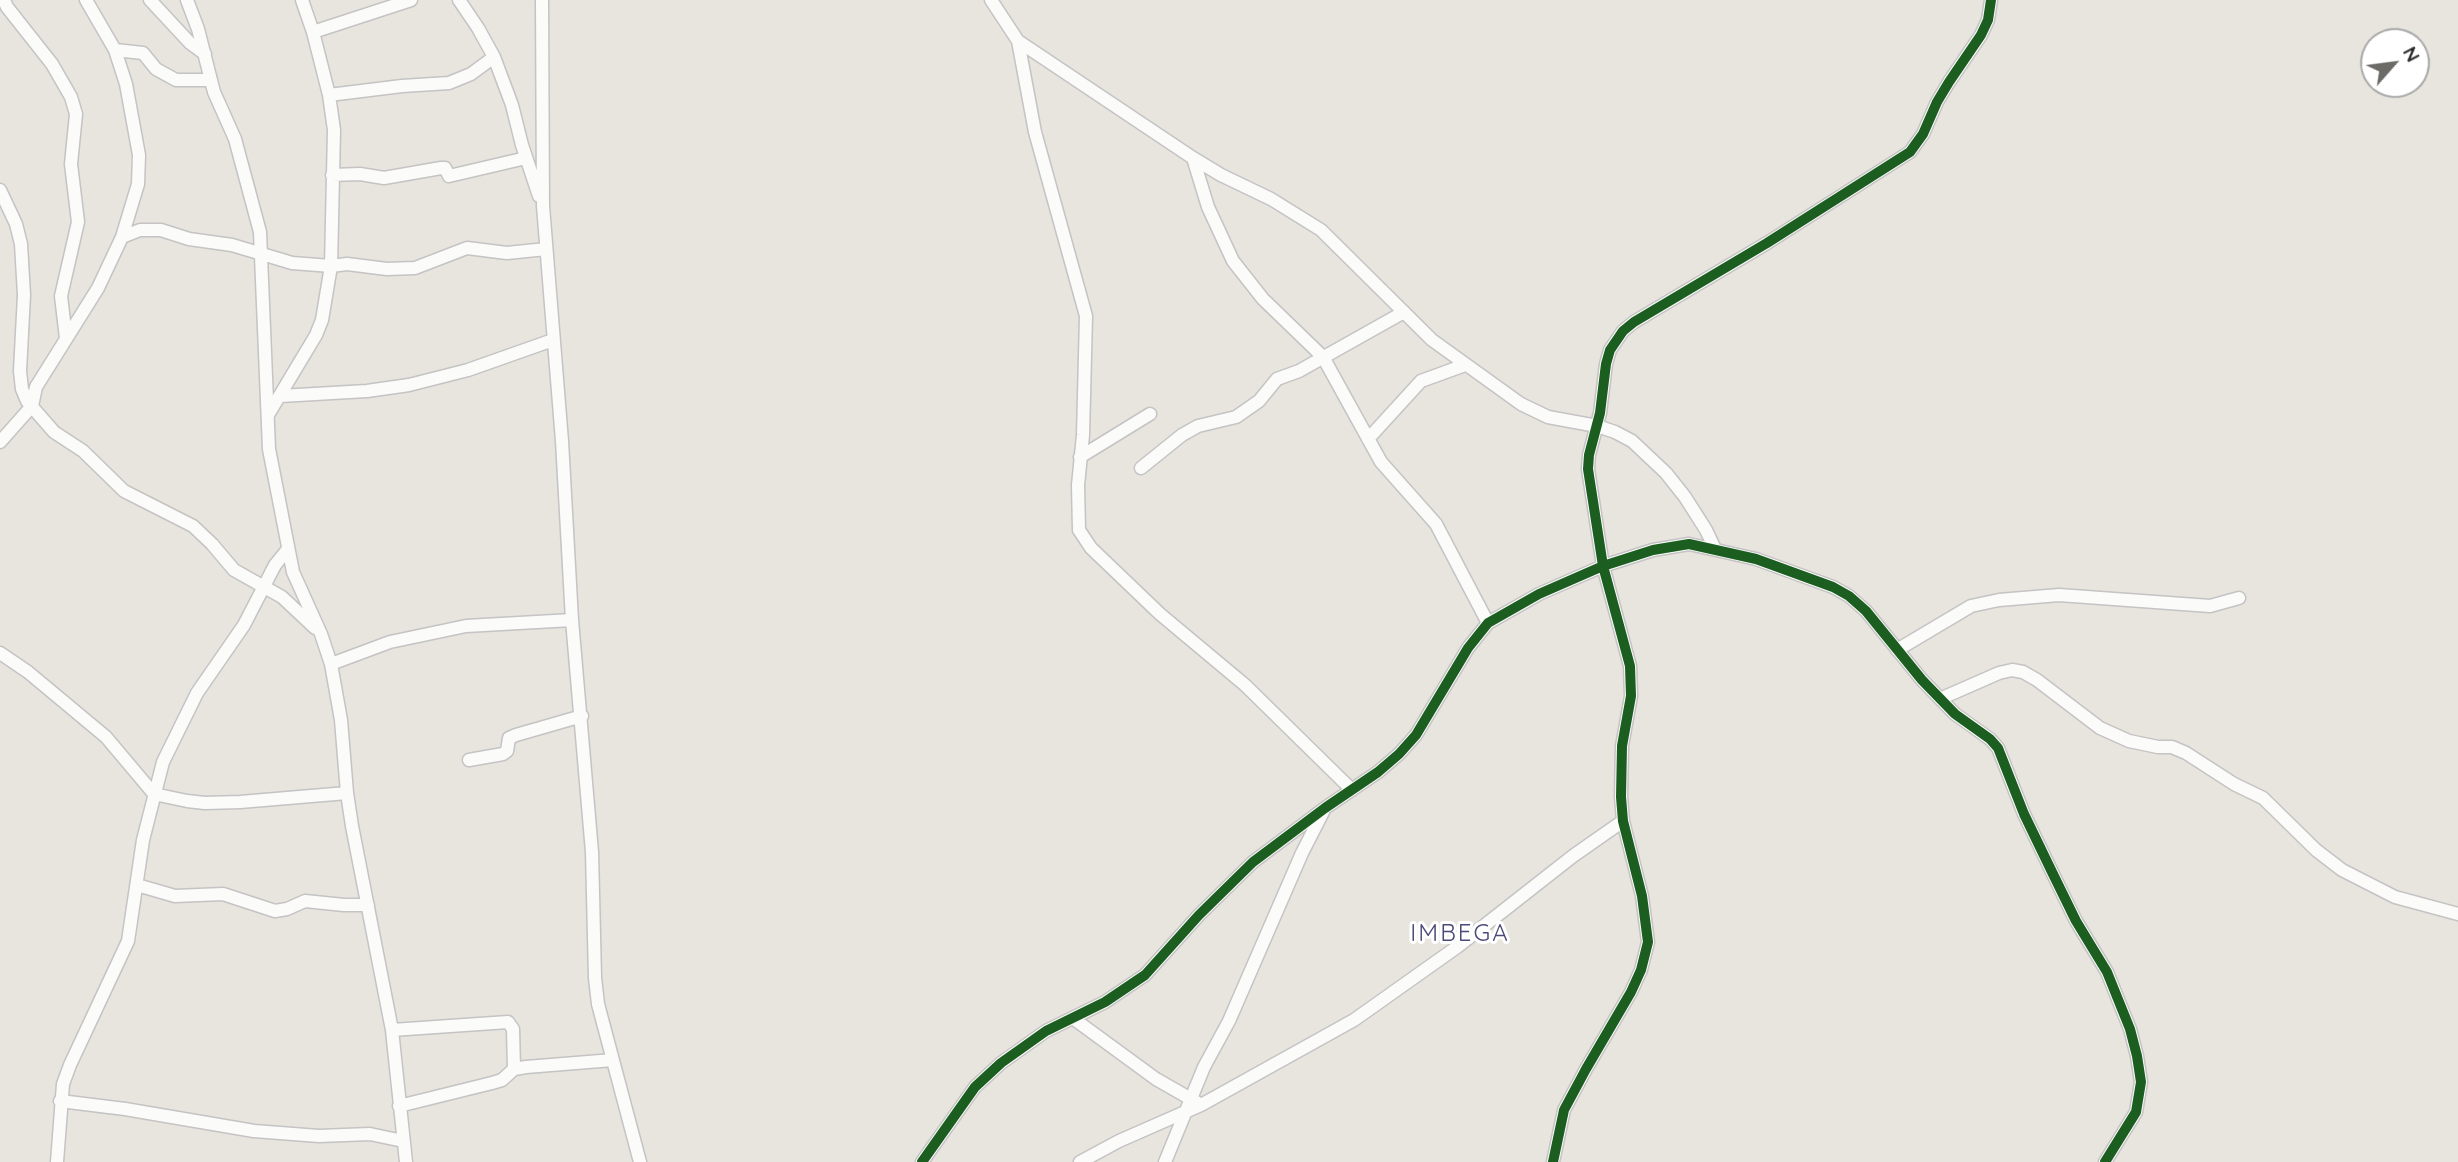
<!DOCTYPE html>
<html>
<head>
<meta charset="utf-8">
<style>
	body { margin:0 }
	#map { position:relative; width:2458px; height:1162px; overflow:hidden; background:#e7e5de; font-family:Quicksand,sans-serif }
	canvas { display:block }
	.north { position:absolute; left:2360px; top:28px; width:70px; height:70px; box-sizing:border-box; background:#fff; border:2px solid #a9a9a9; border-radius:50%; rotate:62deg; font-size:19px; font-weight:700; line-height:28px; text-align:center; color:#292929 }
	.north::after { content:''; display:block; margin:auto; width:24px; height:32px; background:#6c6b68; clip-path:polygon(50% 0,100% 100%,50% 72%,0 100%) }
</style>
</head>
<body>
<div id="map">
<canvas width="2458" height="1162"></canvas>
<div class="north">N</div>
</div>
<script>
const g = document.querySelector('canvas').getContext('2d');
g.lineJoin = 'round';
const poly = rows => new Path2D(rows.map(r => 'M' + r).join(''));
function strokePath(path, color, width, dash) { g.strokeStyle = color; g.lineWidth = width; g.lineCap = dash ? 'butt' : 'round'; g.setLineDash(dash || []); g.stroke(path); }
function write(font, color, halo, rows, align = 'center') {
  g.font = font + ' Quicksand,sans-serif'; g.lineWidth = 6; g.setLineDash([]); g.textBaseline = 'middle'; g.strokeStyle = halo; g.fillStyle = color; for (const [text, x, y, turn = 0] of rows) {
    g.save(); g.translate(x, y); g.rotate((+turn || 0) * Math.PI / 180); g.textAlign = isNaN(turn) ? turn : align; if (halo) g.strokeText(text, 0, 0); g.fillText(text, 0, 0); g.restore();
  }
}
const minor = poly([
	[4,0,7,7,52,64,71,97,76,114,71,164,78,222,61,296,66,338],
	[150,0,190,43,205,54],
	[187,0,198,29,214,92,235,139,260,232,269,449,293,572,321,634,331,664,341,720,347,793,352,826,392,1030,406,1162],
	[459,0,478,28,494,57,512,105,522,145,539,196],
	[542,0,543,206,562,441,572,620,592,852,595,978,598,1004,640,1162],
	[991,0,1018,41,1035,132,1086,316,1083,435,1078,485,1079,530,1091,548,1160,614,1245,685,1352,790],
	[313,32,411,0],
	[1018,41,1193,158,1221,175,1271,199,1321,230,1432,340,1521,404,1548,417,1597,426,1615,432,1632,441,1666,473,1685,497,1706,530,1715,549],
	[115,50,143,53,156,69,176,80,211,80],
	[329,95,402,86,449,83,471,74,494,57],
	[1193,158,1208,207,1233,261,1263,299,1323,357,1381,462,1436,524,1488,623],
	[332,175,360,174,384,178,441,168,445,168,449,176,526,158],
	[0,190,16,224,21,244,24,295,20,371,22,389,27,401,54,432,83,451,124,491,193,526,212,544,234,570,282,597,315,628],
	[122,237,140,230,161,230,189,239,232,245,292,263,331,266,347,264,387,269,415,268,467,248,507,253,546,249],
	[280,396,367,391,409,385,468,370,553,340],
	[268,415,316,335,322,320,331,266,334,130,329,95,313,32,302,0],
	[1368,439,1421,381,1465,365],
	[0,442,32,406,36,387,98,288,122,237,138,184,139,155,126,84,115,50,86,0],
	[1080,457,1150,414],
	[1141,468,1182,435,1198,426,1236,417,1259,401,1277,379,1299,371,1404,312],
	[1897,650,1971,606,1999,600,2059,595,2210,606,2239,598],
	[0,653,28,672,106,737,154,794,187,801,205,803,240,802,347,793],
	[331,664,390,642,466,626,572,620],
	[1942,698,1999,673,2012,670,2023,672,2037,680,2100,728,2129,741,2158,747,2172,747,2186,753,2234,784,2263,798,2316,850,2342,870,2395,897,2458,914],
	[469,760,503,754,507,751,509,738,516,735,582,716],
	[137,885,175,896,223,894,275,911,287,909,305,901,344,905,368,905],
	[1074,1019,1156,1079,1198,1103],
	[392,1030,508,1022,513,1029,514,1069],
	[60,1101,125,1109,254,1131,319,1136,370,1134,403,1141],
	[399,1106,492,1083,502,1080,514,1069,526,1067,613,1060],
	[57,1162,63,1084,70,1065,128,941,143,840,163,762,197,693,244,625,275,565,288,549],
	[922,1162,975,1087,1001,1063,1046,1031,1105,1002,1145,975,1199,915,1253,862,1325,808,1378,772,1399,754,1416,735,1468,648,1488,623,1539,594,1603,566,1653,550,1689,544,1756,559,1833,587,1849,596,1866,611,1922,680,1955,714,1990,739,1998,748,2024,814,2052,872,2076,921,2107,972,2130,1029,2137,1056,2141,1082,2136,1112,2105,1162],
	[1080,1162,1119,1141,1201,1105,1354,1020,1457,947,1573,856,1623,821],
	[1165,1162,1204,1067,1229,1021,1302,853,1323,812],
	[1553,1162,1564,1110,1586,1069,1631,992,1641,970,1648,942,1642,896,1623,821,1621,797,1622,746,1631,696,1630,666,1603,566,1588,469,1589,455,1600,413,1606,364,1610,350,1623,331,1634,322,1767,243,1910,152,1923,134,1937,102,1949,82,1981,35,1988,20,1991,0]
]);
strokePath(minor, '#c5c3c4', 15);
strokePath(minor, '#fbfbfa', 12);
strokePath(poly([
	[922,1162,975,1087,1001,1063,1046,1031,1105,1002,1145,975,1199,915,1253,862,1325,808,1378,772,1399,754,1416,735,1468,648,1488,623,1539,594,1603,566,1653,550,1689,544,1756,559,1833,587,1849,596,1866,611,1922,680,1955,714,1990,739,1998,748,2024,814,2052,872,2076,921,2107,972,2130,1029,2137,1056,2141,1082,2136,1112,2105,1162],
	[1553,1162,1564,1110,1586,1069,1631,992,1641,970,1648,942,1642,896,1623,821,1621,797,1622,746,1631,696,1630,666,1603,566,1588,469,1589,455,1600,413,1606,364,1610,350,1623,331,1634,322,1767,243,1910,152,1923,134,1937,102,1949,82,1981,35,1988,20,1991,0]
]), '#1b5e20', 10);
g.letterSpacing = '2px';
write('24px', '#4c4a78', '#fff', [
	["IMBEGA",1460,934]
]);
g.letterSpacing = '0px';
</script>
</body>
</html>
